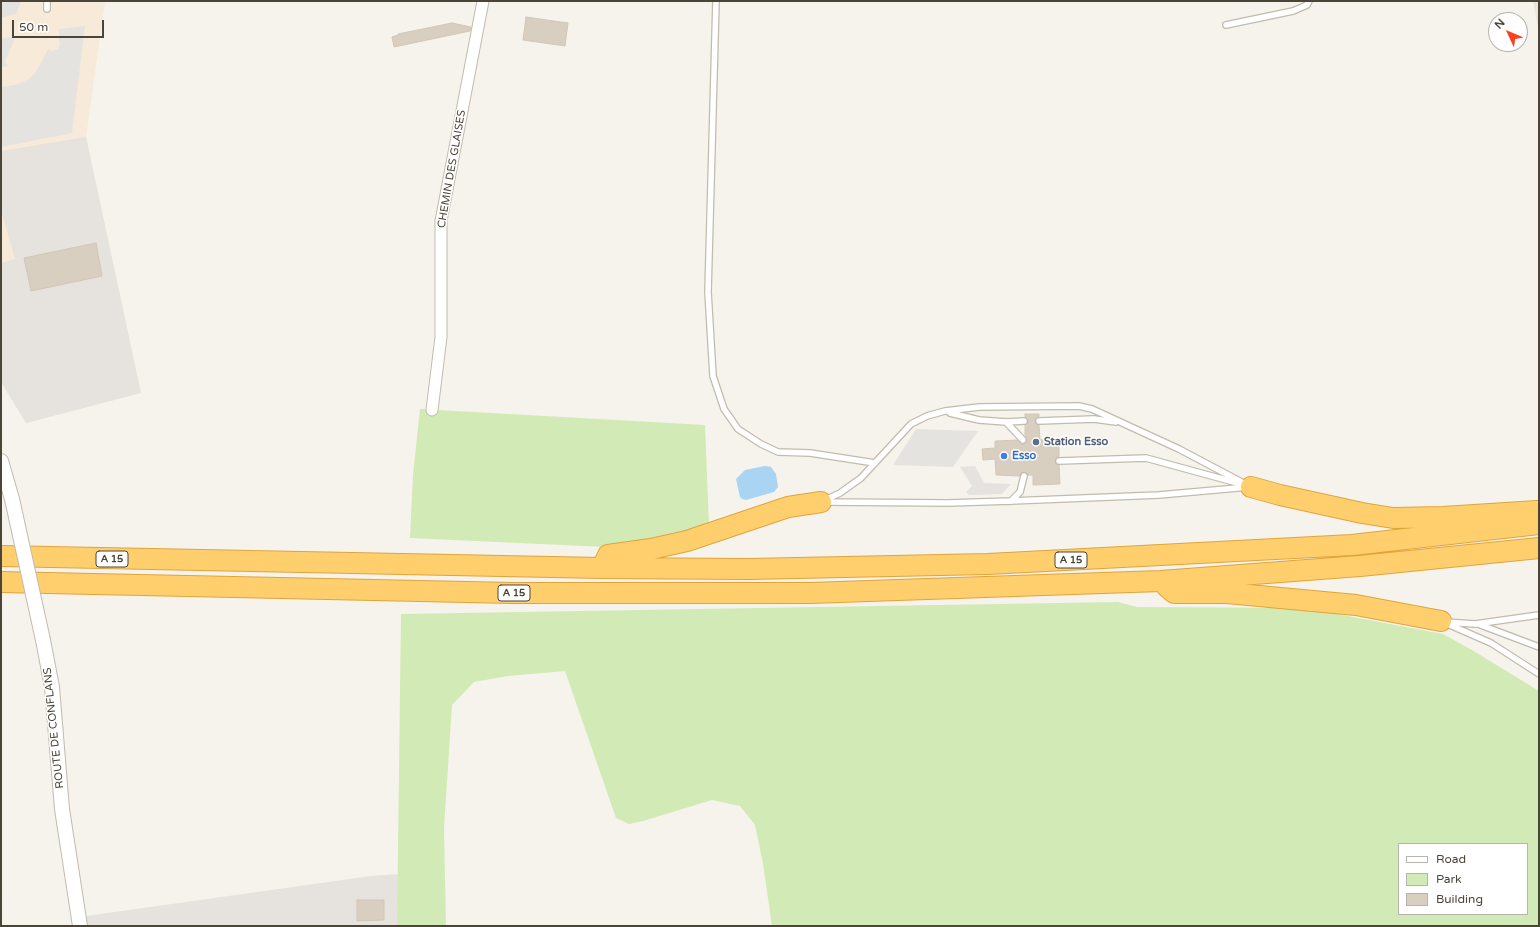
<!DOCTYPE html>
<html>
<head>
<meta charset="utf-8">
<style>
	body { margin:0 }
	#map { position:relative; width:1540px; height:927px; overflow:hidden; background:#f6f3ec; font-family:"Varela Round",sans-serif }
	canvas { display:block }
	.frame { position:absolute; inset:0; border:2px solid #4b4439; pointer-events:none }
	.legend { position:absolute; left:1398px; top:843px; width:130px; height:72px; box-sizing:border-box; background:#fff; border:1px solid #b7b4b0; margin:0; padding:5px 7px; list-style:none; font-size:12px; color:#4b4439 }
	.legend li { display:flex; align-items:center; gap:8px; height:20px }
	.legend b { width:20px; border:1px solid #b7b4b0 }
	.north { position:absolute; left:1488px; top:12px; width:40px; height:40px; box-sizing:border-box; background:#fff; border:1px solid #b7b4b0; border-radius:50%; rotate:314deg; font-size:11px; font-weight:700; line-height:16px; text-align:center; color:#4b4439 }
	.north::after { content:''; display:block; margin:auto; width:14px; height:18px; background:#fc3f1d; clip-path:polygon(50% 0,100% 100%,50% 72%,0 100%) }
	.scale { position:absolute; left:12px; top:20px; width:92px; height:18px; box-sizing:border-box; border:2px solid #4b4439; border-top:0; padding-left:5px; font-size:12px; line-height:14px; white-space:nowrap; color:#4b4439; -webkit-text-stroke:3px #fff; paint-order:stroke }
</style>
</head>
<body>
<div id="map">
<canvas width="1540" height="927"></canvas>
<div class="frame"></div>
<ul class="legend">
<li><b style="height:5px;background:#fff"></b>Road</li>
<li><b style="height:11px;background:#d2eab5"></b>Park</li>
<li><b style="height:11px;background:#d8cfc1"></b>Building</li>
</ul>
<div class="north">N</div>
<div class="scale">50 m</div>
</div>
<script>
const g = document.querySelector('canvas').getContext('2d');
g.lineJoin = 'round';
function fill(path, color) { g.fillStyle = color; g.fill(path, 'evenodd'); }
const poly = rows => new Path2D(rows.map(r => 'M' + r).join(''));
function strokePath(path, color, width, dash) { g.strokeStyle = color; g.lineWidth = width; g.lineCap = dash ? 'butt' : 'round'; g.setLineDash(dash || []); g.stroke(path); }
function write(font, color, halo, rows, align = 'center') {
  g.font = font + ' "Varela Round",sans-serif'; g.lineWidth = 3; g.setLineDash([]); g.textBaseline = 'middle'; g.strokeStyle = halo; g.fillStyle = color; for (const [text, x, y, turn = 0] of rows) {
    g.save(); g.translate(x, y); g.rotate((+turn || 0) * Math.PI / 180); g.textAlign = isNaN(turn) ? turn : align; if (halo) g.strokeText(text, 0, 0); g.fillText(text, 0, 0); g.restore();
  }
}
fill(poly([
	[1533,1,1539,1,1539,33]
]), '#eae5da');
fill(poly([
	[1,1,105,1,86,137,141,393,26,423,1,382]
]), '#f7ead8');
fill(poly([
	[86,137,141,393,26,423,1,382,1,263,15,259,1,210,1,151],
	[399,874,397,926,80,926,79,917,371,876]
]), '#e6e2dd');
fill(poly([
	[420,409,705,425,709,526,668,536,606,547,410,538,413,475],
	[1118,602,1137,607,1305,608,1443,634,1472,650,1539,691,1539,926,772,926,763,864,755,825,740,806,712,800,643,821,629,824,616,818,565,671,508,676,474,682,452,705,444,828,446,926,397,926,401,614],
	[1399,844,1527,844,1527,914,1399,914]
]), '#d2eab5');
fill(poly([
	[1,1,21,1,16,14,1,18],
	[85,26,72,133,1,147,1,87,16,85,29,79,36,72,48,49,52,51,58,49,60,44,59,39,59,29],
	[16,36,5,61,8,66,1,67,1,39],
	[916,429,917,429,978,431,953,467,893,465],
	[975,466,984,483,1011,484,1002,494,969,495,966,492,972,486,960,467]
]), '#e5e3e0');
fill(poly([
	[765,466,771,467,776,474,778,487,774,492,746,500,742,499,740,497,736,479,745,470]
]), '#a9d4f2');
const building = poly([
	[526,17,568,23,565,46,523,40,526,17],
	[452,23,471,27,470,31,394,47,392,37,398,35,398,34,452,23],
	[96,243,102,276,31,291,24,258,96,243],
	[1025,414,1039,414,1039,417,1036,418,1035,421,1036,424,1039,425,1040,440,1059,439,1059,457,1056,458,1055,461,1056,464,1059,465,1060,484,1033,485,1033,475,1028,475,1025,472,1021,473,1020,476,996,475,995,459,983,460,982,449,995,448,995,441,1018,440,1022,444,1026,443,1027,439,1025,435,1025,425,1028,423,1028,420,1025,417,1025,414],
	[357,900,384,900,384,920,357,921,357,900]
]);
fill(building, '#d8cfc1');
strokePath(building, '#d3c7b4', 1);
const service = poly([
	[47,1,47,9],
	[716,1,708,292,713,376,724,409,738,429,761,444,778,452,810,453,875,463],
	[1226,25,1293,11,1307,5,1309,1],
	[950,413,979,420,1006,422,1024,421],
	[1039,421,1094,419,1116,422],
	[1006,422,1023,440],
	[1059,461,1146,458,1241,484],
	[823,501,840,493,861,478,911,424,927,416,945,411,979,407,1079,406,1092,409,1179,449,1249,486],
	[1011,501,1020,492,1024,476],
	[824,502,948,503,1011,501,1159,495,1249,487],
	[1443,622,1491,643,1539,674],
	[1445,622,1475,624,1539,615],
	[1478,624,1539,647]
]);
const minor = poly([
	[432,410,441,337,441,221,483,1]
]);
const tertiary = poly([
	[1,461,12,499],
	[43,640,52,687,62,809,80,926]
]);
const motorway = poly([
	[1251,487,1280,495,1362,513,1393,518,1443,517,1537,511],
	[1,556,602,568,749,569,988,564,1352,545,1539,524],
	[602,568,608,555,651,549,687,541,788,507,821,502],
	[1,582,513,593,810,593,1161,581,1360,566,1539,548],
	[1167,587,1174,593,1227,593,1356,605,1441,621]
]);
strokePath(service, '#c2bbae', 8);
strokePath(minor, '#c2bbae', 13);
strokePath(tertiary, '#c2bbae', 16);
strokePath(motorway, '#e0a43c', 22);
strokePath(service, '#fff', 5.5);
strokePath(minor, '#fff', 11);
strokePath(tertiary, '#fff', 14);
strokePath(motorway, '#ffcf6e', 20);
const tertiaryBridge = poly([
	[12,499,43,640]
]);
strokePath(tertiaryBridge, '#c2bbae', 16, []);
strokePath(tertiaryBridge, '#fff', 14);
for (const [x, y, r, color] of [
	[1036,442,4,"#5c6f8a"],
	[1004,456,4,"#3f7fe0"]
]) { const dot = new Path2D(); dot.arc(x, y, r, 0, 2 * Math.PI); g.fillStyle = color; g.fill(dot); strokePath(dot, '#fff', 1.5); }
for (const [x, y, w] of [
	[112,559,32],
	[1071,560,32],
	[514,593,32]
]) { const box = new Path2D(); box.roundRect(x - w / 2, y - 8, w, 16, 3); g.fillStyle = '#fff'; g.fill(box); strokePath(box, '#4b4439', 1); }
write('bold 10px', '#4b4439', null, [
	["A 15",112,559],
	["A 15",1071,560],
	["A 15",514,593]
]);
write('11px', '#4b4439', '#fff', [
	["CHEMIN DES GLAISES",452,169,-80],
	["ROUTE DE CONFLANS",54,728,-96]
]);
write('bold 11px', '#4e5e75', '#fff', [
	["Station Esso",1044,442]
], 'left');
write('bold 11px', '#366cbe', '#fff', [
	["Esso",1012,456]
], 'left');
</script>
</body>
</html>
